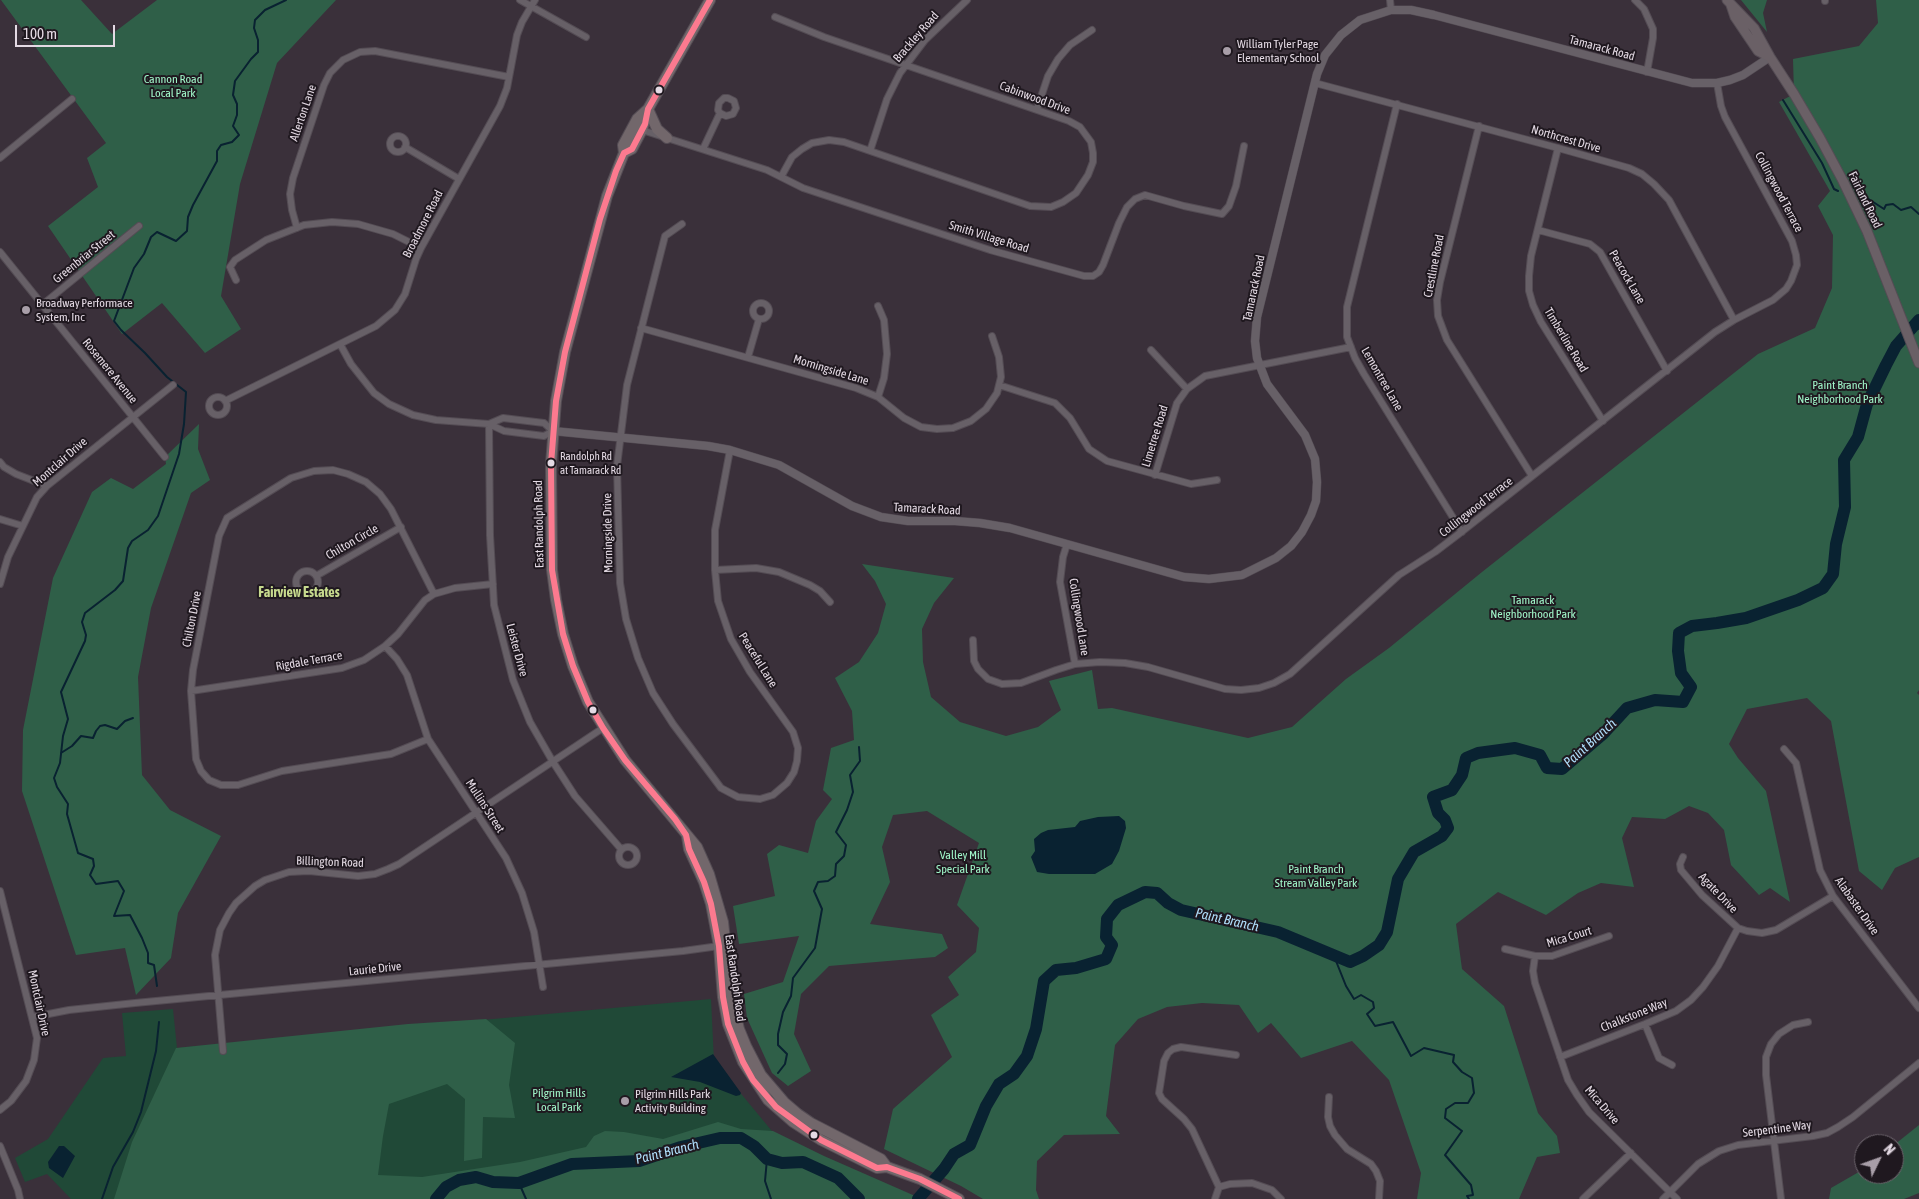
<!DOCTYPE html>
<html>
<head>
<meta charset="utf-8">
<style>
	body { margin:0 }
	#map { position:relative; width:1919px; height:1199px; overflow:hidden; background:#3a303a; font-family:"Asap Condensed",sans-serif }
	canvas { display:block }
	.north { position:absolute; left:1854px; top:1134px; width:50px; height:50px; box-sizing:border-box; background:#1f181f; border:1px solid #6e666e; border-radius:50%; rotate:48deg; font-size:14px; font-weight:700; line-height:20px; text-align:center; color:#e4dae4 }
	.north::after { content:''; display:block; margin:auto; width:18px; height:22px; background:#a89ea8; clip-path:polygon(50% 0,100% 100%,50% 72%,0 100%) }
	.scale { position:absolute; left:15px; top:25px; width:100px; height:22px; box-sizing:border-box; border:2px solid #e4dae4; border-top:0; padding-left:6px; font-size:15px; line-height:18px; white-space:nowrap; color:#e4dae4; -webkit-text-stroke:4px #1f181f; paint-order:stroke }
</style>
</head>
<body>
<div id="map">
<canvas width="1919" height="1199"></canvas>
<div class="north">N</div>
<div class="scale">100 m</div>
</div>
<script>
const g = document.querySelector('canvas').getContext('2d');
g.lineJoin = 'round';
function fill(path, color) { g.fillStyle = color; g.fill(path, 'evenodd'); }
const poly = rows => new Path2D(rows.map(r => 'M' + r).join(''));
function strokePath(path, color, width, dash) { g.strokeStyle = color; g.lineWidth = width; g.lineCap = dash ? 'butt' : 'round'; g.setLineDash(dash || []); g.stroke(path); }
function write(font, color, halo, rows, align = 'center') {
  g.font = font + ' "Asap Condensed",sans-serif'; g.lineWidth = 4; g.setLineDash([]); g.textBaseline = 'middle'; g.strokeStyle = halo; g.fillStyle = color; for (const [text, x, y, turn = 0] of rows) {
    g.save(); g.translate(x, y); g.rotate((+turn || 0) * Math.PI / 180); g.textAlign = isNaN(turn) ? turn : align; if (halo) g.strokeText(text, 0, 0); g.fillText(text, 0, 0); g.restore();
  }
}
fill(poly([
	[711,999,714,1061,800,1165,894,1199,71,1199,47,1174,25,1182,15,1158,48,1139,103,1058,126,1056,122,1013,173,1009,177,1048]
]), '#204937');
fill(poly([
	[1,0,81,0,112,34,157,0,336,0,277,63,240,184,221,296,241,329,205,353,162,303,122,334,48,226,98,187,87,158,106,143],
	[1741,0,1767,0,1763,13,1767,32],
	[1876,0,1919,0,1919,690,1917,693,1919,695,1919,857,1895,868,1882,890,1859,871,1831,721,1807,698,1747,709,1729,744,1738,758,1766,791,1790,902,1770,888,1759,895,1731,865,1724,830,1708,813,1689,806,1665,819,1632,817,1622,838,1634,887,1601,883,1578,893,1546,915,1498,892,1456,924,1462,969,1504,1006,1538,1113,1557,1136,1560,1153,1537,1157,1519,1199,1417,1199,1421,1173,1389,1080,1352,1041,1301,1058,1271,1023,1258,1033,1239,1005,1202,1003,1167,1007,1138,1019,1115,1045,1106,1116,1120,1134,1064,1135,1037,1161,1036,1190,1039,1199,983,1199,961,1186,884,1149,893,1109,952,1057,931,1015,959,995,948,977,976,952,979,928,957,905,979,843,927,811,893,815,882,847,890,882,870,924,942,934,948,948,935,957,829,966,801,994,794,1034,811,1071,788,1086,772,1073,747,1018,744,994,783,982,799,936,739,944,733,906,775,896,767,854,779,845,808,853,816,821,832,799,823,790,831,748,854,740,852,711,835,678,859,662,878,633,886,604,875,581,862,564,954,578,934,603,922,629,923,662,931,697,960,722,1006,736,1038,727,1061,710,1049,681,1092,670,1098,709,1112,708,1248,738,1292,727,1346,679,1389,648,1482,572,1758,354,1815,328,1832,288,1833,235,1818,206,1830,191,1779,102,1794,94,1793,59,1859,46,1878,23],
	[199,424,198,449,210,480,191,493,151,608,138,677,142,775,170,810,221,836,178,913,171,958,136,995,125,948,76,955,22,791,23,730,53,578,92,492,111,478,133,489,166,464,165,457],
	[486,1019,515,1043,509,1085,515,1118,483,1117,482,1158,464,1161,465,1099,447,1084,389,1104,383,1136,378,1175,422,1177,520,1162,586,1147,594,1136,605,1131,624,1132,663,1139,718,1122,741,1129,773,1131,824,1156,922,1199,114,1199,132,1142,176,1048,408,1024],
	[1919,1125,1919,1193,1904,1199,1829,1199,1831,1188,1864,1169,1864,1174,1894,1174,1894,1145]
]), '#2f5f48');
fill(poly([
	[1119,816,1125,821,1126,828,1119,851,1112,864,1095,874,1049,874,1037,872,1031,857,1035,851,1034,839,1041,833,1048,830,1075,827,1080,821,1098,817],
	[713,1054,741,1093,740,1095,736,1096,700,1082,671,1077],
	[59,1146,64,1146,75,1156,63,1178,49,1168,48,1162]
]), '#092231');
strokePath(poly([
	[1783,100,1822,163,1834,189,1838,191],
	[1863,197,1867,198,1884,209,1886,205,1893,204,1901,210,1911,207,1919,214],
	[1914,326,1919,329],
	[61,753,72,746,81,736,93,738,96,731,100,726,105,725,117,729,125,721,133,718],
	[1334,956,1346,986,1354,999,1361,995,1373,1002,1374,1008,1367,1014,1375,1026,1393,1022,1411,1056,1424,1048,1454,1055,1453,1062,1462,1072,1472,1078,1474,1093,1468,1103,1455,1103,1446,1109,1445,1118,1462,1131,1445,1155,1471,1185,1473,1195,1467,1196,1469,1199],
	[157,986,154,965,148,963,148,953,142,938,130,915,114,916,124,891,118,881,96,884,90,875,94,866,93,859,78,853,67,814,68,804,57,787,54,778,60,763,63,736,68,719,61,692,85,641,86,635,82,622,85,613,115,590,123,581,128,548,132,541,148,530,158,516,179,454,184,424,186,392,167,377,145,353,121,330,114,321,134,268,144,254,151,237,157,232,176,241,187,231,188,217,193,205,217,161,217,151,221,145,232,142,239,135,233,126,237,115,237,104,233,95,235,81,251,59,258,52,258,40,254,28,255,20,265,10,286,0],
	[778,1073,785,1064,787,1054,778,1045,778,1034,783,1012,791,996,793,978,815,948,822,909,814,891,818,882,828,881,835,876,836,864,844,856,846,845,836,832,847,810,853,792,850,775,860,761,859,747],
	[767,1159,765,1181,771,1199],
	[519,1183,526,1199],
	[102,1199,113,1167,133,1132,141,1112,156,1051,159,1022]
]), '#092231', 2);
strokePath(poly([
	[436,1199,446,1187,459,1180,476,1177,493,1182,519,1183,572,1164,639,1161,681,1147,720,1138,741,1138,754,1146,767,1159,782,1163,803,1162,838,1178,859,1199],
	[918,1199,944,1169,954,1154,970,1145,986,1106,999,1084,1014,1074,1027,1056,1036,1029,1044,981,1056,970,1076,968,1106,959,1112,945,1106,937,1107,919,1118,905,1145,892,1157,893,1168,903,1181,910,1278,932,1350,962,1363,956,1379,945,1387,932,1398,879,1414,852,1442,836,1448,828,1445,820,1438,813,1433,797,1452,790,1462,775,1466,758,1478,753,1515,748,1540,755,1547,768,1562,769,1603,734,1627,708,1655,700,1683,702,1691,687,1681,673,1678,651,1679,633,1692,626,1717,623,1746,618,1798,600,1823,588,1833,574,1836,544,1845,507,1844,460,1858,437,1867,404,1886,365,1896,346,1919,320]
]), '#092231', 12);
const minor = poly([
	[520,0,586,37],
	[1390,0,1391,10],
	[1635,0,1644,9,1653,29,1653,38,1647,72],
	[1825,0,1825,1],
	[775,17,824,37,1069,121,1080,127,1091,142,1093,153,1093,162,1088,175,1076,193,1063,202,1051,207,1030,206,844,142,829,140,812,143,802,149,792,157,781,177],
	[1315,83,1558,148,1629,168,1642,174,1654,184,1669,200,1734,320],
	[1397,104,1347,307,1347,337,1355,358,1364,374,1462,532],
	[1037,109,1048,76,1058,59,1070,45,1092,30],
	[1479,126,1440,282,1437,300,1438,316,1447,340,1532,476],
	[642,130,767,170,803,188,990,250,1084,276,1093,276,1099,272,1103,265,1119,223,1127,207,1135,199,1145,195,1184,206,1222,214,1229,206,1236,186,1244,146],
	'390 144a8 8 0 1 1 16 0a8 8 0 1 1-16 0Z',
	[405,147,459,179],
	[1558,148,1531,256,1529,276,1529,291,1533,305,1541,322,1603,421],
	[703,149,720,113,718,110,719,103,724,98,728,98,734,101,736,108,733,114,726,116,720,113],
	[870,151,887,99,900,73,925,40,967,0],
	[0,158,72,99],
	[682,224,665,236,627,385,617,466,620,583,626,619,638,658,653,693,673,724,721,788,738,797,760,799,773,795,787,783,794,772,797,761,798,748,793,732,750,672,731,639,718,601,715,570,715,530,730,450],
	[297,228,292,210,290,194,293,178,324,85,330,73,343,60,360,52,375,51,509,77],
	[1538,230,1590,244,1600,252,1667,371],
	[0,252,165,457],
	[236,280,230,267,235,260,266,240,304,225,332,222,358,224,393,234,421,248],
	'753 311a8 8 0 1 1 16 0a8 8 0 1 1-16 0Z',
	[42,305,139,226],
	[641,328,856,388,878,397,904,418,921,427,937,429,953,428,971,421,986,409,997,393,1001,377,999,357,992,336],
	[340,344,351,364,374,393,389,404,413,415,436,420,489,424,504,431,544,436,553,431,544,423,503,418,489,424],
	[1151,350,1187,389],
	[748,357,759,319],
	[999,385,1055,403,1070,418,1089,449,1107,461,1191,484,1217,480],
	[878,397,884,378,887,354,884,320,878,306],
	'209 406a9 9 0 1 1 18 0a9 9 0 1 1-18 0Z',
	[225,401,376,326,395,310,405,294,416,259,421,248,500,106,507,88,517,35,522,22,535,0],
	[489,424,490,535,494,605,513,680,530,722,553,762,575,796,621,849],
	[0,462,4,467,16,474,47,486],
	[1155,475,1177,403,1187,389,1205,376,1351,347],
	[0,519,23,526],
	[1067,544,1063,557,1060,582,1075,664],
	[715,570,756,568,779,572,810,585,820,591,830,602],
	'296 582a11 11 0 1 1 22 0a11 11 0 1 1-22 0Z',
	[316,576,401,527],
	[0,584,8,557,23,526,37,497,47,486,173,385],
	[973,640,974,661,978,669,988,679,1002,684,1021,683,1056,670,1075,664,1100,662,1125,663,1148,667,1225,689,1241,690,1259,688,1274,683,1290,674,1399,575,1435,552,1460,533,1715,332,1734,320,1773,300,1786,289,1791,281,1797,265,1796,255,1792,241,1725,117,1721,106,1717,83],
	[385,646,397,659,407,675,428,739,506,858,522,893,534,932,543,987],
	[191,691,342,668,364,660,385,646,398,634,425,600,434,594,455,588,493,584],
	[428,739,391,754,282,771,238,785,221,785,209,780,201,771,196,759,191,691,193,670,219,536,227,518,291,478,314,471,333,470,348,474,366,482,380,494,391,509,434,594],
	[1784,749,1796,763,1820,870,1833,896,1919,1008],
	'619 856a9 9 0 1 1 18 0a9 9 0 1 1-18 0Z',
	[1683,857,1680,864,1681,870,1702,895,1738,928,1747,931,1762,933,1776,930,1833,896],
	[0,891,37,1038,34,1060,26,1081,11,1101,0,1110],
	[1505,949,1535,956,1552,956,1609,936],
	[1535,956,1533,971,1535,983,1568,1080,1577,1095,1589,1112,1677,1199],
	[33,1017,69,1010,135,1003,683,951,719,946],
	[1645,1024,1659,1058,1672,1065],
	[223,1051,215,955,220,930,229,913,236,903,255,886,265,880,289,872,309,871,358,876,375,874,388,869,399,864,603,728],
	[1560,1057,1645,1024,1676,1011,1691,1000,1703,987,1718,966,1738,928],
	[1329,1097,1328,1117,1330,1126,1335,1135,1347,1149,1371,1164,1376,1171,1380,1181,1379,1199],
	[0,1146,18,1190,20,1199],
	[1219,1187,1192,1129,1184,1119,1162,1099,1159,1093,1164,1061,1168,1053,1173,1049,1181,1047,1236,1055],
	[1219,1187,1230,1184,1252,1183,1272,1190,1281,1199],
	[1215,1199,1219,1187],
	[1583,1199,1631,1153],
	[1663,1199,1698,1164,1719,1151,1738,1145,1813,1136,1827,1133,1838,1127,1853,1117,1919,1063],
	[1781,1199,1766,1075,1766,1057,1771,1044,1779,1034,1793,1025,1808,1022]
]);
const tertiary = poly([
	[553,431,708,446,730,450,779,465,852,506,881,517,908,521,955,521,980,523,1010,528,1184,577,1209,579,1242,575,1276,558,1291,546,1302,532,1311,515,1316,501,1317,482,1315,459,1305,435,1267,384,1257,358,1255,341,1257,317,1317,74,1325,55,1341,35,1360,20,1391,10,1411,10,1434,15,1692,83,1717,83,1730,80,1743,75,1770,57]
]);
const secondary = poly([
	[1727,0,1754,28,1770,57,1794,94,1820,138,1843,181,1867,231,1919,363],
	[1731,5,1735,17,1758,51,1770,57]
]);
const primary = poly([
	[710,0,648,109,637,119,623,145,624,153,607,196,565,352,556,401,551,464,552,570,556,600,563,634,573,666,588,702,625,760,697,847,709,874,723,922,731,994,739,1029,746,1046,761,1075,784,1102,798,1114,811,1123,881,1159,887,1167],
	[648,109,657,129,667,138],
	[624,153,632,149,642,130,648,109],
	[687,836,689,849,704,882,711,904,719,946,723,997,728,1024,743,1062,768,1100,793,1122,821,1140,877,1168,887,1167,920,1179,959,1199]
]);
strokePath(minor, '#544c54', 8);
strokePath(tertiary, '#544c54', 9);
strokePath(secondary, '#544c54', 11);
strokePath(primary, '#544c54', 12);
strokePath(minor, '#676067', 6);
strokePath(tertiary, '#676067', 8);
strokePath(secondary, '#6a6066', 9);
strokePath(primary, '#72676b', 10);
strokePath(poly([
	[710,0,648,109,645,124,632,149,624,153,616,171,600,219,565,352,556,401,551,464,552,570,563,634,573,666,588,702,603,728,625,760,675,819,686,835,689,849,704,882,711,904,719,946,723,997,728,1024,743,1062,753,1080,776,1107,821,1140,877,1168,887,1167,920,1179,959,1199]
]), '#fc7a8f', 6);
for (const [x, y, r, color] of [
	[1227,51,5,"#a89ea8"],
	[659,90,4.5,"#e4dae4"],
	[26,310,5,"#a89ea8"],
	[551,463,4.5,"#e4dae4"],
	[593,710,4.5,"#e4dae4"],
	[625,1101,5,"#a89ea8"],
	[814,1135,4.5,"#e4dae4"]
]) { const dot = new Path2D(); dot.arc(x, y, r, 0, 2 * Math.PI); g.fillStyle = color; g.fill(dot); strokePath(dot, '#1f181f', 2); }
write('11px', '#e4dae4', '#1f181f', [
	["Randolph Rd",560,457],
	["at Tamarack Rd",560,471]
], 'left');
write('12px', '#e4dae4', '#1f181f', [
	["Brackley Road",916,37,-49],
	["Tamarack Road",1602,48,15],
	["Cabinwood Drive",1035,98,20],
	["Allerton Lane",303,113,-71],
	["Northcrest Drive",1566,139,16],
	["Collingwood Terrace",1779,192,62],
	["Fairland Road",1865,200,64],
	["Broadmore Road",423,224,-63],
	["Smith Village Road",989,237,17],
	["Greenbriar Street",84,257,-39],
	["Crestline Road",1434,266,-79],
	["Peacock Lane",1627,277,60],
	["Tamarack Road",1254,288,-78],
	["Timberline Road",1566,340,59],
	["Morningside Lane",831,370,17],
	["Rosemere Avenue",110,371,51],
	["Lemontree Lane",1382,379,60],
	["Limetree Road",1155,436,-73],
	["Montclair Drive",60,462,-41],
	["Collingwood Terrace",1476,507,-38],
	["Tamarack Road",927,509,3],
	["East Randolph Road",539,524,-91],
	["Morningside Drive",608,533,-91],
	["Chilton Circle",352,542,-30],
	["Collingwood Lane",1079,617,81],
	["Chilton Drive",192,619,-79],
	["Leister Drive",517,650,75],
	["Peaceful Lane",758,660,58],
	["Rigdale Terrace",309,661,-10],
	["Mullins Street",485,806,57],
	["Billington Road",330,862,2],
	["Agate Drive",1718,893,46],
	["Alabaster Drive",1857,906,55],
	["Mica Court",1569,937,-17],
	["Laurie Drive",375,969,-6],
	["East Randolph Road",735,978,82],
	["Montclair Drive",39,1003,78],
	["Chalkstone Way",1634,1015,-22],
	["Mica Drive",1602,1105,49],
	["Serpentine Way",1777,1129,-7]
]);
write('12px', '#e4dae4', '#1f181f', [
	["William Tyler Page",1237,44],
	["Elementary School",1237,58],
	["Broadway Performace",36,303],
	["System, Inc",36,317],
	["Pilgrim Hills Park",635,1094],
	["Activity Building",635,1108]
], 'left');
write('12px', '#a0f6c9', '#1f181f', [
	["Cannon Road",173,79],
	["Local Park",173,93],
	["Paint Branch",1840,385],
	["Neighborhood Park",1840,399],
	["Tamarack",1533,600],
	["Neighborhood Park",1533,614],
	["Valley Mill",963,855],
	["Special Park",963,869],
	["Paint Branch",1316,869],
	["Stream Valley Park",1316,883],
	["Pilgrim Hills",559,1093],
	["Local Park",559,1107]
]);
write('bold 14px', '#c7da8e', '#1f181f', [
	["Fairview Estates",299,593]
]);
write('italic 14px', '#aeddfa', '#1f181f', [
	["Paint Branch",1590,743,-42],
	["Paint Branch",1227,920,13],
	["Paint Branch",667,1152,-14]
]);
</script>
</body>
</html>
